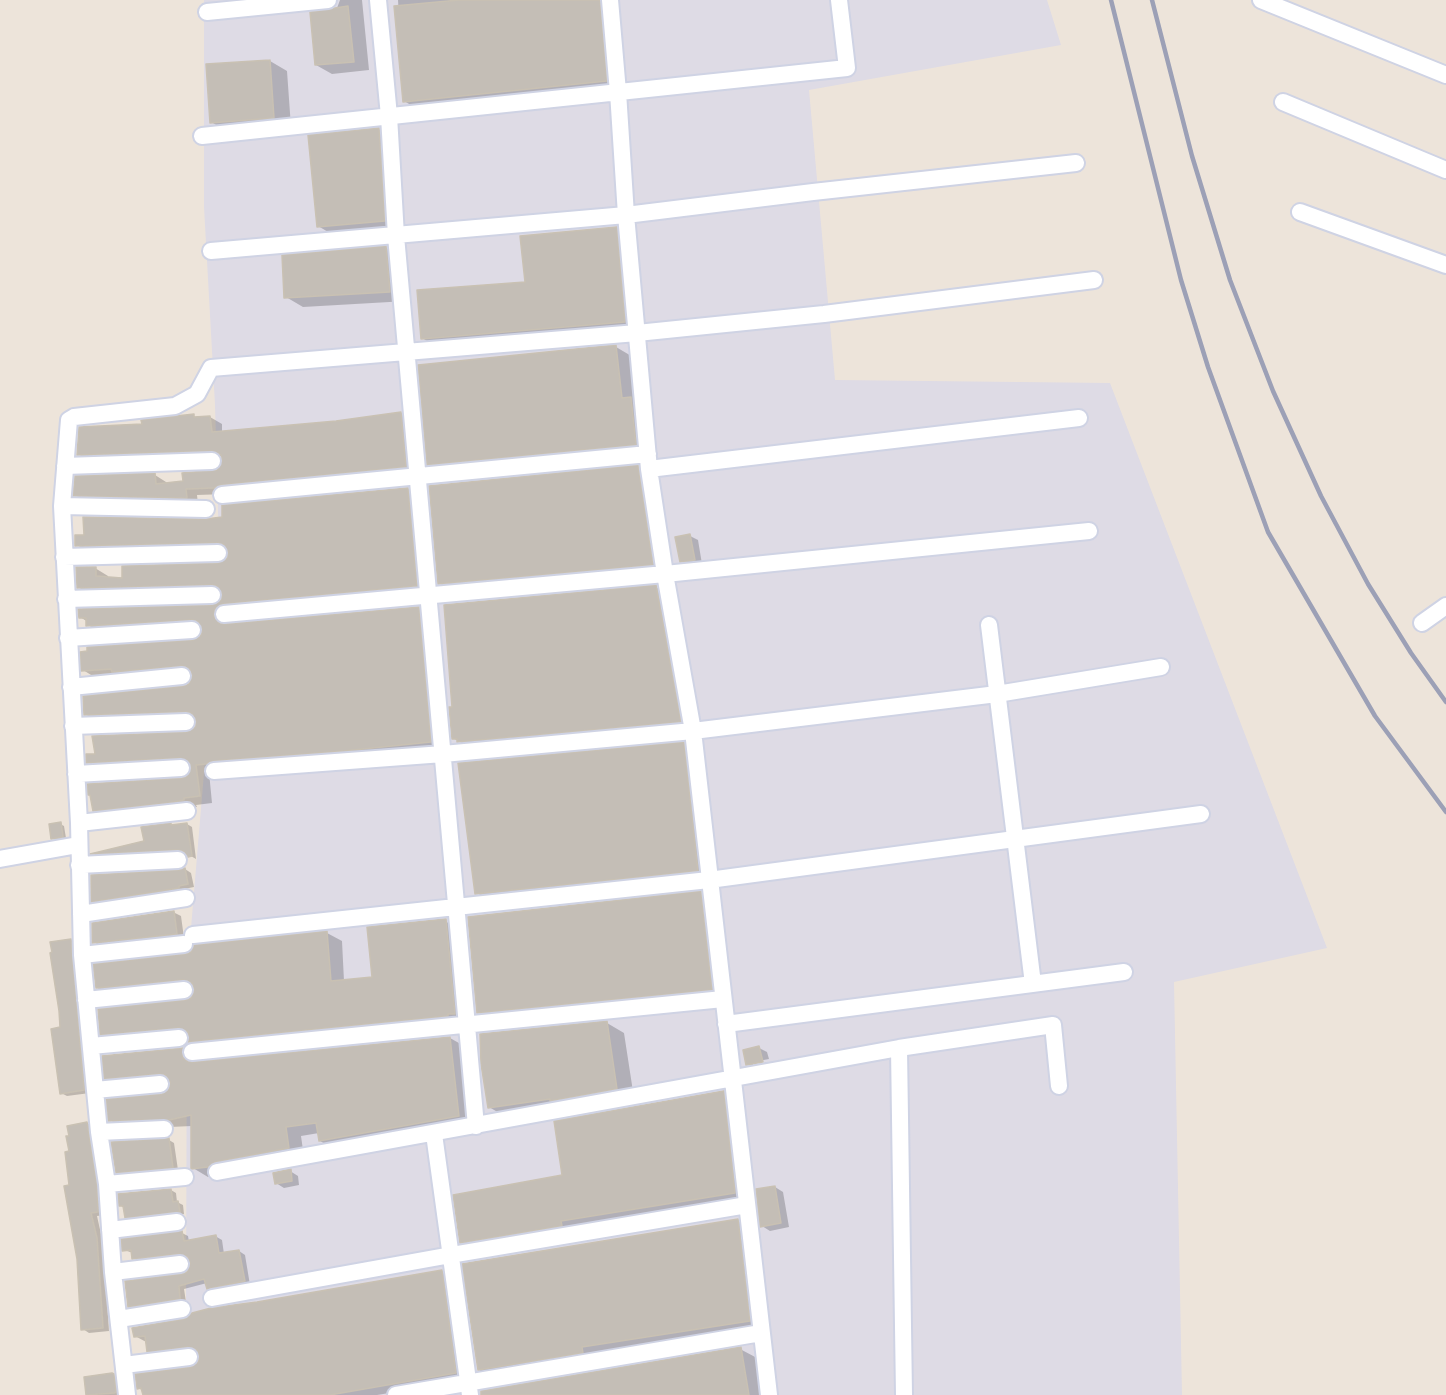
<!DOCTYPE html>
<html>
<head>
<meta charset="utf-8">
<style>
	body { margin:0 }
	canvas { display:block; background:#ede4da }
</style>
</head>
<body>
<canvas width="1446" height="1395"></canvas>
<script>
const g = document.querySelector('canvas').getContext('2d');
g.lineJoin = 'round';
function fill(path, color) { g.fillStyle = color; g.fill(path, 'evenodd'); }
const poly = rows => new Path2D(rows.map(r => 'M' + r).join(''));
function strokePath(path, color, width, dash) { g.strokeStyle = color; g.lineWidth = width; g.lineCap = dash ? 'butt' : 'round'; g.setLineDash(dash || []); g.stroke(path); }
fill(poly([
	[204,0,1047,0,1061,45,809,90,835,380,1110,383,1327,948,1174,982,1182,1395,195,1395,197,1374,186,1312,187,976,220,581,215,405,204,207]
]), '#dedbe5');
fill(poly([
	[340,0,362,0,369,70,332,74,316,65],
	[398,0,617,0,623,91,421,111,404,101],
	[270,61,287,71,291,127,229,132,211,122],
	[378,129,395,139,401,230,335,236,318,226],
	[616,229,633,239,642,331,439,348,422,338,526,283],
	[386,248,403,258,407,301,303,307,286,297],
	[616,347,633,357,653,454,446,474,429,464],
	[401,413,412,420,417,473,227,494,197,495,198,504,86,502,75,495,155,475,166,482,167,484,184,482,218,472,224,461,223,456,90,461,78,454,143,426,193,416,198,418,210,417,222,424,222,432,336,422],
	[638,467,655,477,669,574,456,593,439,583],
	[408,489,421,497,429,593,228,616,226,624,418,608,432,616,443,749,209,772,212,803,196,805,197,807,182,809,107,818,94,810,188,778,193,768,192,764,101,770,88,762,187,734,196,728,196,718,98,722,85,714,190,685,193,673,126,679,96,678,83,670,193,642,202,636,203,626,101,633,88,625,88,622,80,617,213,607,222,601,222,591,91,595,78,587,95,568,108,576,108,578,124,579,219,565,228,559,228,549,90,553,77,545,206,521],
	[690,536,698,540,702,564,690,566,682,561],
	[656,587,673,597,697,731,476,751,453,738],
	[683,744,701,754,715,880,494,903,477,893],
	[60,824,64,826,66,838,56,840,53,838],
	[187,824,192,827,196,859,184,852,97,856,94,854,146,843],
	[185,869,191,873,194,887,184,889,185,891,99,905,93,901],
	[700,893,718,903,729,999,496,1022,478,1012],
	[173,912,181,916,184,938,101,947,94,942],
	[445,921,460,930,469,1021,204,1050,190,1042,190,1035,116,1042,102,1034,192,999,195,987,112,996,97,988,186,956,327,933,342,941,344,981,374,978],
	[71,940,77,944,90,1093,67,1096,61,1093,61,1028],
	[607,1023,624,1033,634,1098,506,1117,489,1107],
	[450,1038,466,1047,474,1124,336,1150,320,1141,319,1133,301,1136,304,1157,208,1177,193,1168,192,1126,126,1129,110,1120,162,1096,171,1090,172,1082,121,1087,106,1078,182,1049,198,1058,198,1063],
	[759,1048,767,1052,769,1059,753,1062,753,1065,769,1062,770,1066,756,1069,748,1064],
	[723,1093,741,1103,752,1203,478,1252,461,1242,564,1177],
	[87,1123,94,1127,105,1215,97,1216,103,1243,109,1331,89,1333,83,1329,79,1259,70,1186,70,1153],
	[169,1140,174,1143,178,1170,123,1175,117,1172],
	[290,1171,298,1176,299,1185,284,1188,276,1183],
	[775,1187,783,1192,789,1227,770,1231,762,1226],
	[171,1190,176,1193,177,1202,183,1205,184,1214,131,1220,126,1217,124,1208,120,1205],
	[738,1221,755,1231,767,1331,496,1379,479,1370],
	[182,1233,188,1236,189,1242,215,1236,222,1240,224,1254,239,1251,245,1255,250,1285,214,1292,208,1288,207,1283,184,1289,186,1302,135,1310,129,1306,188,1273,192,1263,190,1257,187,1256,140,1262,134,1258,133,1253,124,1250],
	[442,1271,455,1279,469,1380,377,1395,144,1395,144,1391,138,1388,191,1369,200,1362,200,1354,162,1358,149,1351,148,1343,135,1336,184,1321,257,1304],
	[740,1349,757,1358,764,1395,483,1395],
	[114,1376,121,1380,122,1395,88,1395,86,1378]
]), '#0003');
const building = poly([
	[459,0,600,0,607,81,403,102,394,6,459,0],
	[348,6,354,62,315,65,310,12,348,6],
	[270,60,274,118,210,123,206,64,270,60],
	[379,128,385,221,317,227,308,135,379,128],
	[617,227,625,322,421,339,417,290,525,282,520,236,617,227],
	[386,246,390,292,284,298,282,255,386,246],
	[616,345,622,398,631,397,636,445,427,465,418,365,616,345],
	[401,412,406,467,221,485,214,488,186,489,187,498,73,496,75,476,155,473,156,484,183,481,182,473,217,470,222,461,221,455,212,451,77,455,79,427,142,424,141,420,194,414,194,417,210,416,212,432,336,421,401,412],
	[638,465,653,565,438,584,429,486,638,465],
	[408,488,417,586,223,604,215,609,214,616,219,623,225,624,419,607,431,742,344,751,213,761,206,764,196,765,200,796,184,798,184,800,168,803,93,811,90,795,88,795,87,784,182,778,187,776,191,768,189,762,180,758,86,763,86,754,95,754,92,736,186,732,195,727,196,721,191,713,186,712,84,715,83,696,183,686,189,684,192,676,190,669,182,666,112,672,111,669,81,671,80,652,87,651,87,647,193,640,201,635,202,629,197,621,191,620,86,626,86,618,79,618,78,609,212,605,221,600,222,594,217,586,212,585,77,588,76,567,96,567,96,576,122,578,122,566,218,563,227,558,228,552,223,544,218,543,75,546,75,535,84,535,83,517,206,519,222,517,222,505,408,488],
	[690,534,695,560,680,562,675,537,690,534],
	[656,585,681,722,457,742,457,739,452,739,449,707,452,707,444,605,656,585],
	[684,742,698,871,475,894,458,763,684,742],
	[61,822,63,837,51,839,49,824,61,822],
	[171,823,171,825,187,823,192,856,188,857,183,851,177,850,90,854,144,841,141,827,171,823],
	[185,868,188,884,179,886,179,888,91,902,91,875,179,870,185,868],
	[701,891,712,990,477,1013,468,917,701,891],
	[174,911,177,934,92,943,92,923,174,911],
	[446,919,455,1014,448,1014,448,1016,188,1042,188,1032,179,1028,100,1035,98,1009,185,1000,191,998,194,990,192,983,183,980,96,988,93,964,185,954,191,952,194,945,327,931,331,981,372,977,367,927,446,919],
	[71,939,84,1090,60,1094,51,1029,60,1027,59,1011,50,953,52,952,50,942,71,939],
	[607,1021,617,1089,550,1101,550,1099,488,1108,481,1064,480,1034,607,1021],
	[450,1037,459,1116,319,1141,316,1123,286,1127,289,1148,215,1162,208,1167,191,1169,191,1115,169,1120,108,1121,106,1099,162,1094,169,1089,170,1082,165,1075,160,1074,104,1079,102,1056,183,1048,183,1058,187,1061,193,1062,450,1037],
	[759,1046,763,1062,746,1065,743,1050,759,1046],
	[724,1091,735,1193,561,1221,562,1226,460,1243,453,1195,562,1175,554,1121,724,1091],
	[87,1122,97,1185,98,1212,91,1213,97,1238,103,1328,81,1330,77,1259,64,1186,69,1185,65,1152,69,1151,66,1136,69,1136,67,1126,87,1122],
	[169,1138,173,1168,116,1173,111,1142,169,1138],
	[291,1169,292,1181,275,1184,273,1173,291,1169],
	[775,1186,781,1223,760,1227,756,1189,775,1186],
	[171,1189,173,1202,178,1201,180,1212,125,1218,123,1206,119,1206,118,1194,171,1189],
	[738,1219,750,1321,582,1347,583,1353,478,1370,462,1264,738,1219],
	[182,1231,184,1241,216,1235,219,1253,239,1250,245,1281,207,1289,204,1279,179,1286,180,1299,128,1307,125,1281,182,1274,187,1272,190,1263,188,1257,179,1254,132,1259,131,1250,122,1251,121,1239,182,1231],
	[442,1270,456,1373,330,1395,143,1395,141,1388,137,1389,135,1374,191,1367,198,1362,199,1356,197,1350,188,1347,147,1352,145,1336,134,1337,132,1328,184,1319,192,1313,211,1308,257,1302,442,1270],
	[741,1347,749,1395,481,1395,481,1391,741,1347],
	[112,1373,114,1374,116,1392,114,1393,86,1395,84,1377,112,1373]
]);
fill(building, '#c4beb6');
strokePath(building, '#c9c1b3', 1.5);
const minor = poly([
	[378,0,389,116,396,236,476,1126],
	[610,0,618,92,626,215,649,469,665,574,693,731,769,1395],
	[1261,0,1446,75],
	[207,12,328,0],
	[1283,102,1446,170],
	[202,136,847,68,839,0],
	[1300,212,1446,265],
	[211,251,626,215,813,192,1076,163],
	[65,466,212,461],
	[649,469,1079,418],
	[222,495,648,454],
	[62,506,206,509],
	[64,557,218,553],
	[66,599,212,595],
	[224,614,665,574,1089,531],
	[1422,623,1446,606],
	[989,625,1033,984],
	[68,638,192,630],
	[71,687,182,676],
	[73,726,186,722],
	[214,771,443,754,693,731,997,694,1161,667],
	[76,774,181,768],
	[79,823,187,811],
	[0,859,78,845],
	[79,865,178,860],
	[81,914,186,898],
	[193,935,709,880,1201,814],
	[82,955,184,944],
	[86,1000,184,990],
	[726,1024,1124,972],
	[91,1046,179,1038],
	[899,1048,904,1395],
	[192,1052,723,999],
	[95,1090,160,1084],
	[99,1132,164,1129],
	[434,1134,470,1395],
	[217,1172,899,1048,1053,1025,1059,1086],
	[107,1184,185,1177],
	[110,1230,177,1222],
	[113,1272,180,1264],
	[212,1298,451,1255,747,1205],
	[119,1319,182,1309],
	[124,1365,189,1357],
	[127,1395,113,1272,107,1184,99,1132,82,955,79,823,62,506,69,420,74,417,175,406,197,394,211,368,637,333,824,314,1094,280],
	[396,1395,761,1333]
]);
strokePath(minor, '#cfd3e4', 20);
strokePath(minor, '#fff', 16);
strokePath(poly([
	[1111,0,1181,280,1208,367,1268,532,1375,716,1446,812],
	[1152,0,1192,156,1230,280,1273,391,1321,496,1368,584,1411,653,1446,702]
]), '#9ca0b6', 4.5);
</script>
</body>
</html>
